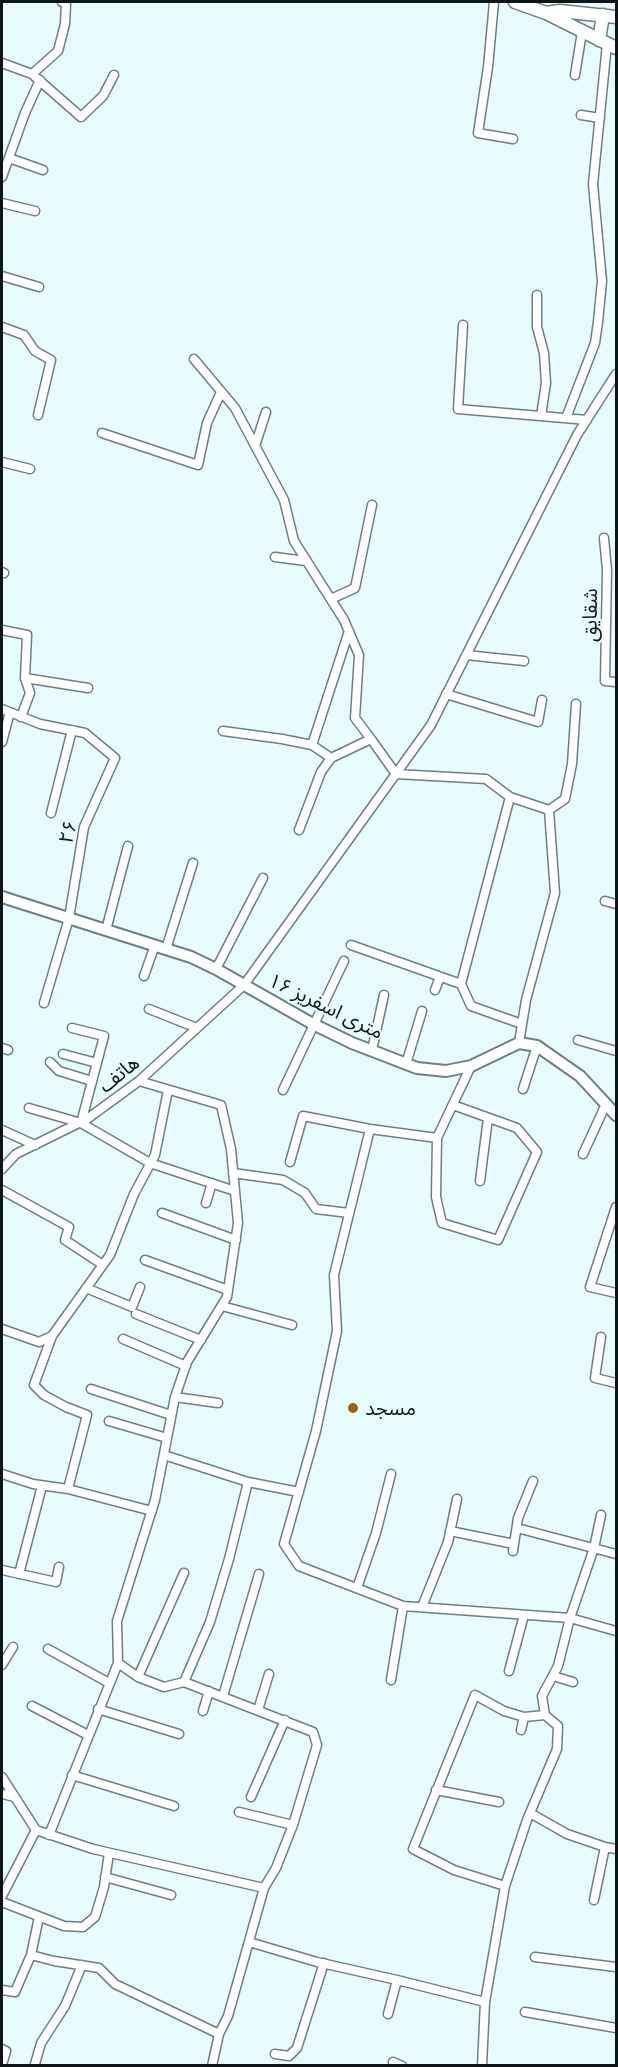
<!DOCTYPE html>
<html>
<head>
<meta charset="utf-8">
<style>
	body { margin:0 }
	#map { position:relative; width:618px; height:2067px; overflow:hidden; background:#e8fcfe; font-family:Ubuntu,sans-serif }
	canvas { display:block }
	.frame { position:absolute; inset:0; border:3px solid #0d1617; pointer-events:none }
</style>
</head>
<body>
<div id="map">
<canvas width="618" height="2067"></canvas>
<div class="frame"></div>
</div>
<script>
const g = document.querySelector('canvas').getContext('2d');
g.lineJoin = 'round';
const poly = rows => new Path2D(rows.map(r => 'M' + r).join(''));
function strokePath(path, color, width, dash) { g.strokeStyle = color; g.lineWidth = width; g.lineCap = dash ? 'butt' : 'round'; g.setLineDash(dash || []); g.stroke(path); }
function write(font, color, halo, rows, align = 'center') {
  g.font = font + ' Ubuntu,"Noto Sans Arabic",sans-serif'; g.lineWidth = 4.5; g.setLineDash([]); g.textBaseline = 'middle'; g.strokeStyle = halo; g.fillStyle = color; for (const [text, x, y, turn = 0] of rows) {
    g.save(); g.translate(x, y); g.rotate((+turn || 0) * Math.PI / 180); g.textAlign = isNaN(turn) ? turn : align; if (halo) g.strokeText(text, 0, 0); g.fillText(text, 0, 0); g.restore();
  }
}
const minor = poly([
	[494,2,488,67,478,133,513,139],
	[2,63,32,74,81,117,103,96,114,75],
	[32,74,58,51,65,24,66,4,62,2],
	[575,75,582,32],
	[581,115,600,118],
	[9,158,43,170],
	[2,177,25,113,40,80],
	[2,203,35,211],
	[2,276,39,287],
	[537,295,537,327,544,353,546,383,541,416],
	[463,325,458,409,587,420],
	[2,327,24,335,35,351,51,360,38,415],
	[194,359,235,408,284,500,294,541,344,620,359,655,355,718,371,739,396,774,486,779,510,797],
	[566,418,595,343,598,322,602,281,593,184,607,44],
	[102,433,198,465,207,423,221,392],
	[255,446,266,412],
	[2,462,30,469],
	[604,538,607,570,605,681,616,682],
	[275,557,306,561],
	[2,572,4,573],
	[331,599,355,588,372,505],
	[2,630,27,635,25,678,30,693,21,717],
	[466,655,524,661],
	[25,678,88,688],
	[446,694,538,722,542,700],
	[2,709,40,724,85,733,115,758,84,827,69,918,44,1003],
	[223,731,282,739,312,745,331,758],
	[2,742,10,712],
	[312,745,349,631],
	[549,810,565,799,572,764,576,704],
	[51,813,72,730],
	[299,830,321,772,331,758,371,739],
	[605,901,616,904],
	[106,930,128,846],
	[351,945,461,984,510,797,549,810,555,893,526,1000,519,1043],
	[166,949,193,863],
	[216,969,263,878],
	[144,976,155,945],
	[461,984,471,1006,522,1024],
	[435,990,440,977],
	[149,1009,197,1028],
	[72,1028,104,1036,81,1123],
	[578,1040,616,1051],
	[2,1048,8,1050],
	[372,1050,384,995],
	[63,1054,97,1063],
	[50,1062,59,1071,92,1081],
	[406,1064,422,1011],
	[471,1066,437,1138,370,1129,334,1275,337,1331,316,1431,284,1544,299,1566,403,1606,570,1618,616,1631],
	[523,1089,537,1046],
	[283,1090,344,961],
	[29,1108,81,1123,150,1163,235,1191],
	[2,1130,35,1145],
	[437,1138,436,1197,442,1223,498,1240,537,1152,517,1128,453,1105],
	[583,1154,606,1104],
	[290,1162,303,1116,370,1129],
	[2,1169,16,1154,87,1119,139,1081,244,985,431,725,577,435,616,374],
	[233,1173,283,1180,305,1193,316,1209,349,1213],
	[480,1181,488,1118],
	[2,1190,69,1227,65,1240,103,1265],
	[206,1203,212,1183],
	[616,1207,590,1287,616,1293],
	[162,1213,236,1240],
	[145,1260,228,1290],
	[86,1288,132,1307,140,1287],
	[222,1306,292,1325],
	[136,1314,201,1340],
	[2,1329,39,1342,52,1336,110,1255,134,1194,155,1155,168,1090],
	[52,1336,34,1385,44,1395,66,1407,87,1415,68,1489],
	[601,1337,595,1378,616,1383],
	[123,1339,186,1366],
	[91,1389,171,1415],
	[175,1397,218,1403],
	[109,1421,167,1438],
	[164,1455,248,1482,299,1492],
	[2,1474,33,1484,68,1489,152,1511],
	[517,1528,616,1554],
	[450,1531,514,1544],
	[513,1551,518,1518,533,1481],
	[2,1570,56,1582,59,1567],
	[19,1574,42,1486],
	[357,1588,376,1533,391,1474],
	[422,1607,448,1542,457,1499],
	[48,1649,109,1683],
	[118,1663,138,1677,164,1687,184,1682,313,1732,317,1745,293,1825,276,1868,264,1888],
	[2,1665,13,1647],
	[509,1671,524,1615],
	[553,1676,573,1682],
	[138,1677,184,1573],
	[391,1680,403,1606],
	[184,1682,210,1622,229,1559,248,1482],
	[223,1696,259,1574],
	[32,1706,88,1735],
	[98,1709,179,1734],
	[258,1710,269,1674],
	[203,1711,209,1691],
	[521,1730,524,1717],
	[72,1775,174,1806],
	[2,1777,36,1830,2,1896],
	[436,1790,499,1802],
	[2,1794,15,1797],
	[251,1797,285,1720],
	[239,1812,293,1825],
	[530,1813,567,1834,605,1847,616,1849],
	[36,1830,93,1849,264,1888,228,2016,219,2034,212,2066],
	[49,1835,118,1663,117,1621,155,1500,175,1397,187,1362,227,1297,238,1223,231,1149,221,1105,139,1081],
	[105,1877,171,1895],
	[505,1886,454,1870,413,1849,475,1695,504,1711,524,1717,545,1715],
	[594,1900,605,1847],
	[2,1902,64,1926,83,1927,95,1917,104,1887,109,1853],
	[249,1942,317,1962,397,1980,388,2014],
	[31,1955,39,1917],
	[535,1957,616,1967],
	[397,1980,485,2002],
	[2,1990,15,1992,31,1955,54,1961,99,1968,115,1984,219,2034],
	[525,2012,616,2028],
	[2,2049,6,2051,2,2065],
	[275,2054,289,2056,297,2048,324,1963],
	[393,2062,402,2066],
	[35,2064,41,2043,65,2006,82,1965],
	[482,2066,485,2002,505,1886,527,1820,557,1749,558,1726,545,1715,542,1696,558,1666,570,1618,594,1548,601,1515]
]);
const tertiary = poly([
	[2,897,191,957,216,969,313,1024,352,1043,417,1068,446,1071,471,1066,519,1043,537,1046,580,1076,616,1115]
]);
const secondary = poly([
	[515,2,546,13],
	[616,17,560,11,546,13,616,48],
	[599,40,603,15]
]);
strokePath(minor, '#6a8083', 11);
strokePath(tertiary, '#6a8083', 14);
strokePath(secondary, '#6a8083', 15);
strokePath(minor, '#fff', 8);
strokePath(tertiary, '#fff', 10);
strokePath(secondary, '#fff', 12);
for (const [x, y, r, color] of [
	[353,1408,6,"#90690f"]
]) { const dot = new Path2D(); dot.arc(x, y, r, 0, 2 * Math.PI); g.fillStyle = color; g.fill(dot); strokePath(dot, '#e8fcfe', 2); }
write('20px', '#0d1617', '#e8fcfe', [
	["شقایق",590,615,-89],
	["۲۶",68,832,-76],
	["۱۶ متری اسفریز",326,1006,26],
	["هاتف",119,1074,-39]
]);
write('20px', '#0d1617', '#e8fcfe', [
	["مسجد",365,1408]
], 'left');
</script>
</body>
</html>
